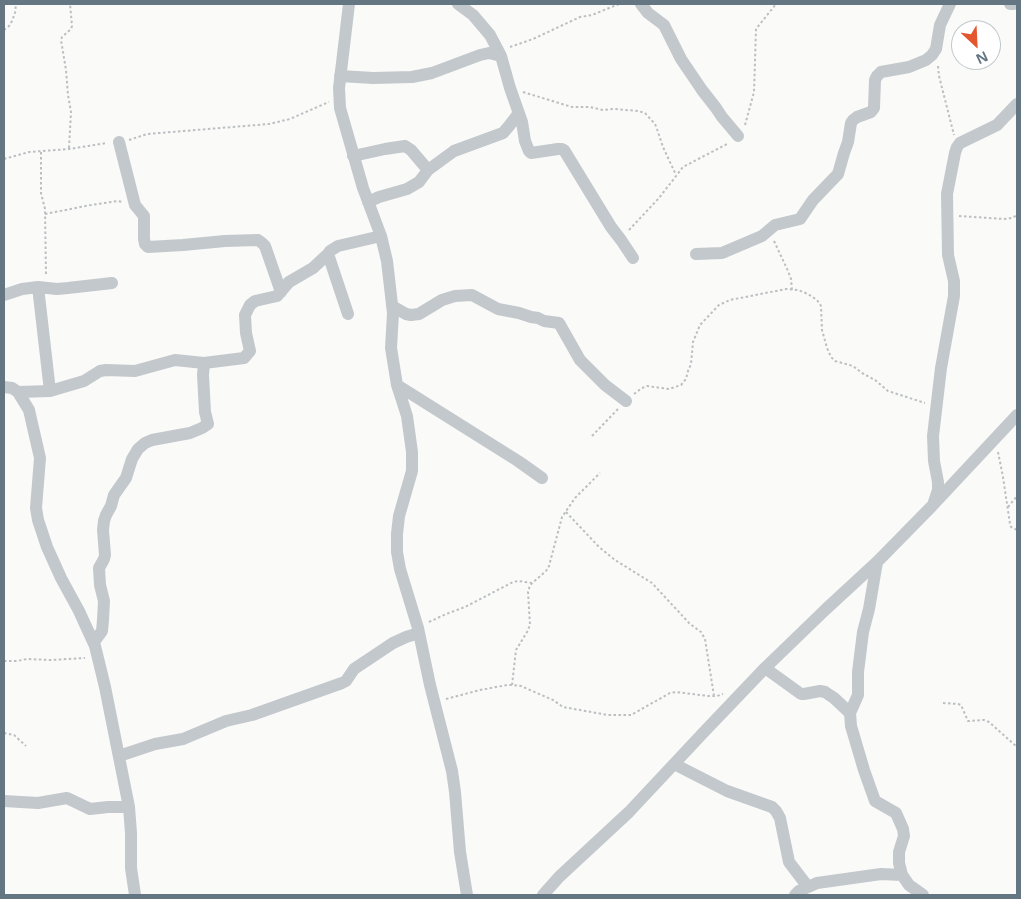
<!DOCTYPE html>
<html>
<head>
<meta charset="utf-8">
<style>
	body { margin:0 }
	#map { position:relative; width:1021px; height:899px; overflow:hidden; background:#fafaf8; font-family:"Open Sans",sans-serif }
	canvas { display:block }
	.frame { position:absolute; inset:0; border:5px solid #657683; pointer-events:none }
	.north { position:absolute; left:951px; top:20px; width:50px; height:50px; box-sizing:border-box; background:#fff; border:1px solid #c1c8cd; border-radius:50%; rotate:155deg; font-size:14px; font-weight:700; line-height:20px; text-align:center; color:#657683 }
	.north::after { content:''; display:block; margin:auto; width:18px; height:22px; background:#e4572e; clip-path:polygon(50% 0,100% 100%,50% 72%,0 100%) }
</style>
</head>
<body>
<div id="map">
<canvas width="1021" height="899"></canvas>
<div class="frame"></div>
<div class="north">N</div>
</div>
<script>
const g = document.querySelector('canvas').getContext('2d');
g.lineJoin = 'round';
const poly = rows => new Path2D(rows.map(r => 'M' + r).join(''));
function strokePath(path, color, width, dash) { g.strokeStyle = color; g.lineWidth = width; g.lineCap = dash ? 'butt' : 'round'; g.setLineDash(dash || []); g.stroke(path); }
strokePath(poly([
	[4,30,9,26,12,21,15,13,16,4],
	[510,47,533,39,580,17,592,15,619,4],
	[938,66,939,76,954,135],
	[523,92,572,107,590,107,603,110,614,109,638,111,645,113,655,124,657,129,663,147,676,175],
	[745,125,754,92,756,29,776,4],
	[129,140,147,134,269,124,290,119,329,102],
	[69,148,71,112,68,95,66,70,61,40,62,37,71,29,72,26,70,4],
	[41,152,41,193,45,209,46,276],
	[4,159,29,152,69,149,107,143],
	[45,214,91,205,118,201,123,202],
	[959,216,1004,219,1012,218,1017,215],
	[629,230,659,198,683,167,729,143],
	[774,241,788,271,791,279,792,290],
	[634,394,642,388,647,386,669,389,681,385,686,379,688,371,691,364,693,342,700,325,719,305,730,300,786,289,798,290,808,294,817,300,821,306,822,330,827,348,831,357,835,361,853,366,862,373,875,380,888,391,925,403],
	[592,436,618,409],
	[998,452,1003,477,1010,524,1011,527,1017,530],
	[1008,507,1017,496],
	[566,512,599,547,615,560,652,583,690,624,701,632,705,639,714,696],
	[429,622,446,614,465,607,513,582,518,581,532,583],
	[4,661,17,661,27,659,51,660,85,658],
	[512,685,516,650,527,632,530,625,528,592,530,585,546,571,549,566,562,517,575,498,600,473],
	[446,699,480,690,507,685,512,685,521,686,553,700,563,707,608,715,631,715,670,693,676,692,708,696,717,696,723,694],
	[943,703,958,704,961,705,968,721,984,720,989,722,1017,747],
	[4,733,14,735,26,746]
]), '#bbbfc2', 2, [2.5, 2.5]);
strokePath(poly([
	[349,4,339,88,340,108,363,188,381,236,387,261,393,313,391,348,397,385,407,416,412,452,412,471,399,516,397,534,397,552,400,569,418,628,430,685,452,771,455,792,460,852,467,895],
	[458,4,473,15,490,35,501,56,510,88,522,122,525,141,529,151,531,153,558,149,562,149,564,150,611,227,621,240,633,258],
	[641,4,648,13,664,25,681,59,702,90,716,108,722,117,738,136],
	[1010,4,1014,4],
	[340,76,373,78,412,77,432,73,480,55,489,53,501,56],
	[119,142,135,205,144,216,144,239,145,244,148,247,183,245,225,241,258,240,262,243,265,246,281,292],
	[353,156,385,149,405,146,411,150,428,170],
	[368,202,379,197,407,189,419,182,428,170,454,151,503,133,509,126,519,113],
	[696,254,722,253,762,236,775,225,800,219,813,200,838,174,844,153,848,142,851,123,853,120,857,117,871,112,874,108,875,80,877,76,881,72,909,67,926,60,932,55,936,49,940,25,950,4],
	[38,287,50,391],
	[4,295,22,289,38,287,57,289,68,288,112,283],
	[392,306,406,314,411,315,419,314,442,300,455,296,472,295,498,309,519,313,531,317,538,318,544,321,559,323,580,360,605,385,626,401],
	[348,314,328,254,330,251,338,246,381,236],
	[397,385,518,461,542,478],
	[4,387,12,388,18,392,29,410,40,458,36,508,38,520,47,547,61,578,79,611,95,646,105,687,129,807,131,833,131,868,135,895],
	[18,392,50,391,84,381,100,371,106,370,135,371,175,360,204,363,244,358,250,351,246,333,245,315,250,305,255,301,277,296,289,282,313,268,328,254],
	[934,502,938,490,938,482,934,461,933,436,941,368,954,296,954,281,948,255,947,194,955,153,957,147,960,143,997,125,1017,104],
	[877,562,869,609,863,632,858,672,858,695,850,713,851,726,864,770,875,801,896,813,903,829,904,836,899,852,899,863,902,875,909,885,923,895],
	[94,642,102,631,103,620,104,601,100,585,99,568,104,559,105,555,103,530,104,521,106,515,111,506,114,495,126,478,132,459,138,449,145,443,152,440,190,433,202,428,208,424,205,412,203,375,204,363],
	[765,668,801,694,804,694,820,691,825,692,834,698,850,713],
	[119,756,155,744,183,739,226,721,252,715,342,683,346,681,354,669,393,643,406,637,419,633],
	[674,764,727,791,772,807,776,811,780,818,789,862,808,887],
	[4,801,38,803,67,798,90,809,108,807,129,807],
	[543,895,559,877,629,812,703,733,765,668,825,610,877,562,932,506,1017,415],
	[795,895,799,891,817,883,881,874,902,875]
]), '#c3c8cc', 12);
</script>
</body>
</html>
